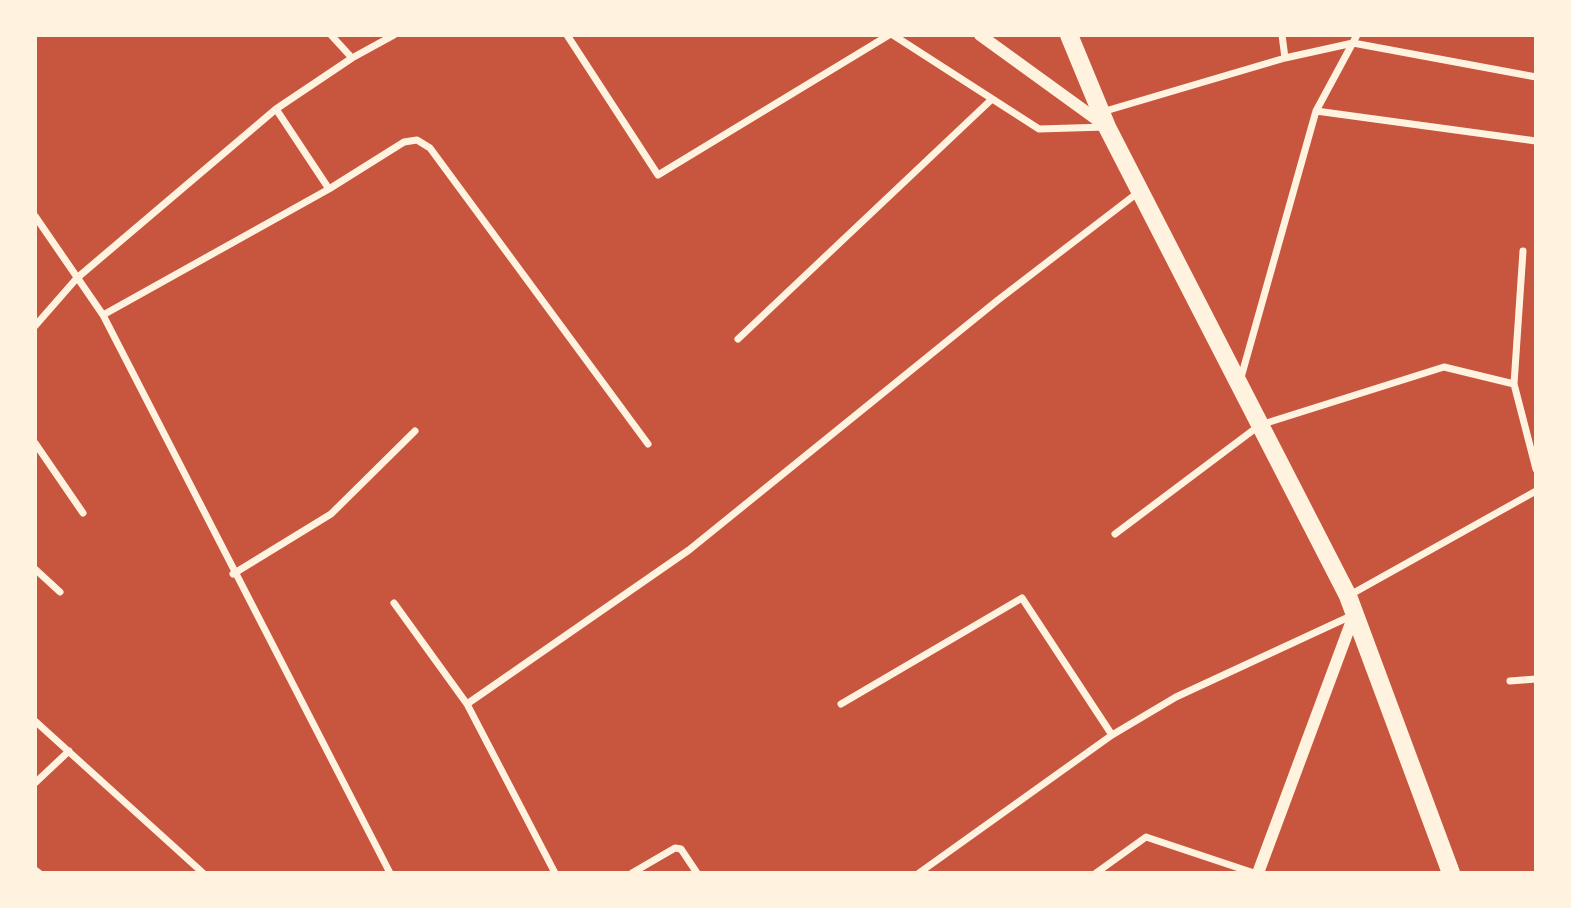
<!DOCTYPE html>
<html>
<head>
<meta charset="utf-8">
<style>
	body { margin:0 }
	#map { position:relative; width:1571px; height:908px; overflow:hidden; background:#c8553d; font-family:Signika,sans-serif }
	canvas { display:block }
	.frame { position:absolute; inset:0; border:37px solid #fff3e0; pointer-events:none }
</style>
</head>
<body>
<div id="map">
<canvas width="1571" height="908"></canvas>
<div class="frame"></div>
</div>
<script>
const g = document.querySelector('canvas').getContext('2d');
g.lineJoin = 'round';
const poly = rows => new Path2D(rows.map(r => 'M' + r).join(''));
function strokePath(path, color, width, dash) { g.strokeStyle = color; g.lineWidth = width; g.lineCap = dash ? 'butt' : 'round'; g.setLineDash(dash || []); g.stroke(path); }
strokePath(poly([
	[331,35,352,58],
	[567,35,658,175,889,35],
	[893,35,1039,129,1106,127],
	[1282,35,1285,58],
	[276,109,329,189,404,142,417,140,430,148,648,444],
	[1316,111,1536,141],
	[1102,112,1285,58,1353,43,1536,77],
	[35,216,103,315,390,873],
	[103,315,329,189],
	[35,326,77,278,276,109,352,58,394,35],
	[738,339,992,99],
	[1240,381,1316,111,1357,35],
	[1514,384,1536,469],
	[35,443,83,513],
	[1115,534,1260,425,1444,367,1514,384,1523,251],
	[35,569,60,592],
	[233,574,331,514,415,431],
	[1348,596,1536,491],
	[394,603,467,704,555,873],
	[1510,681,1536,679],
	[467,704,689,550,998,300,1140,191],
	[841,704,1022,598,1112,735],
	[35,721,203,873],
	[35,783,69,751],
	[35,870,39,873],
	[632,873,675,848,681,849,697,873],
	[919,873,1112,735,1176,697,1353,615],
	[1096,873,1146,837,1254,873]
]), '#fff3e0', 7);
strokePath(poly([
	[980,35,1107,127],
	[1258,873,1354,615]
]), '#fff3e0', 12);
strokePath(poly([
	[1069,35,1107,127,1348,596,1451,873]
]), '#fff3e0', 18);
</script>
</body>
</html>
